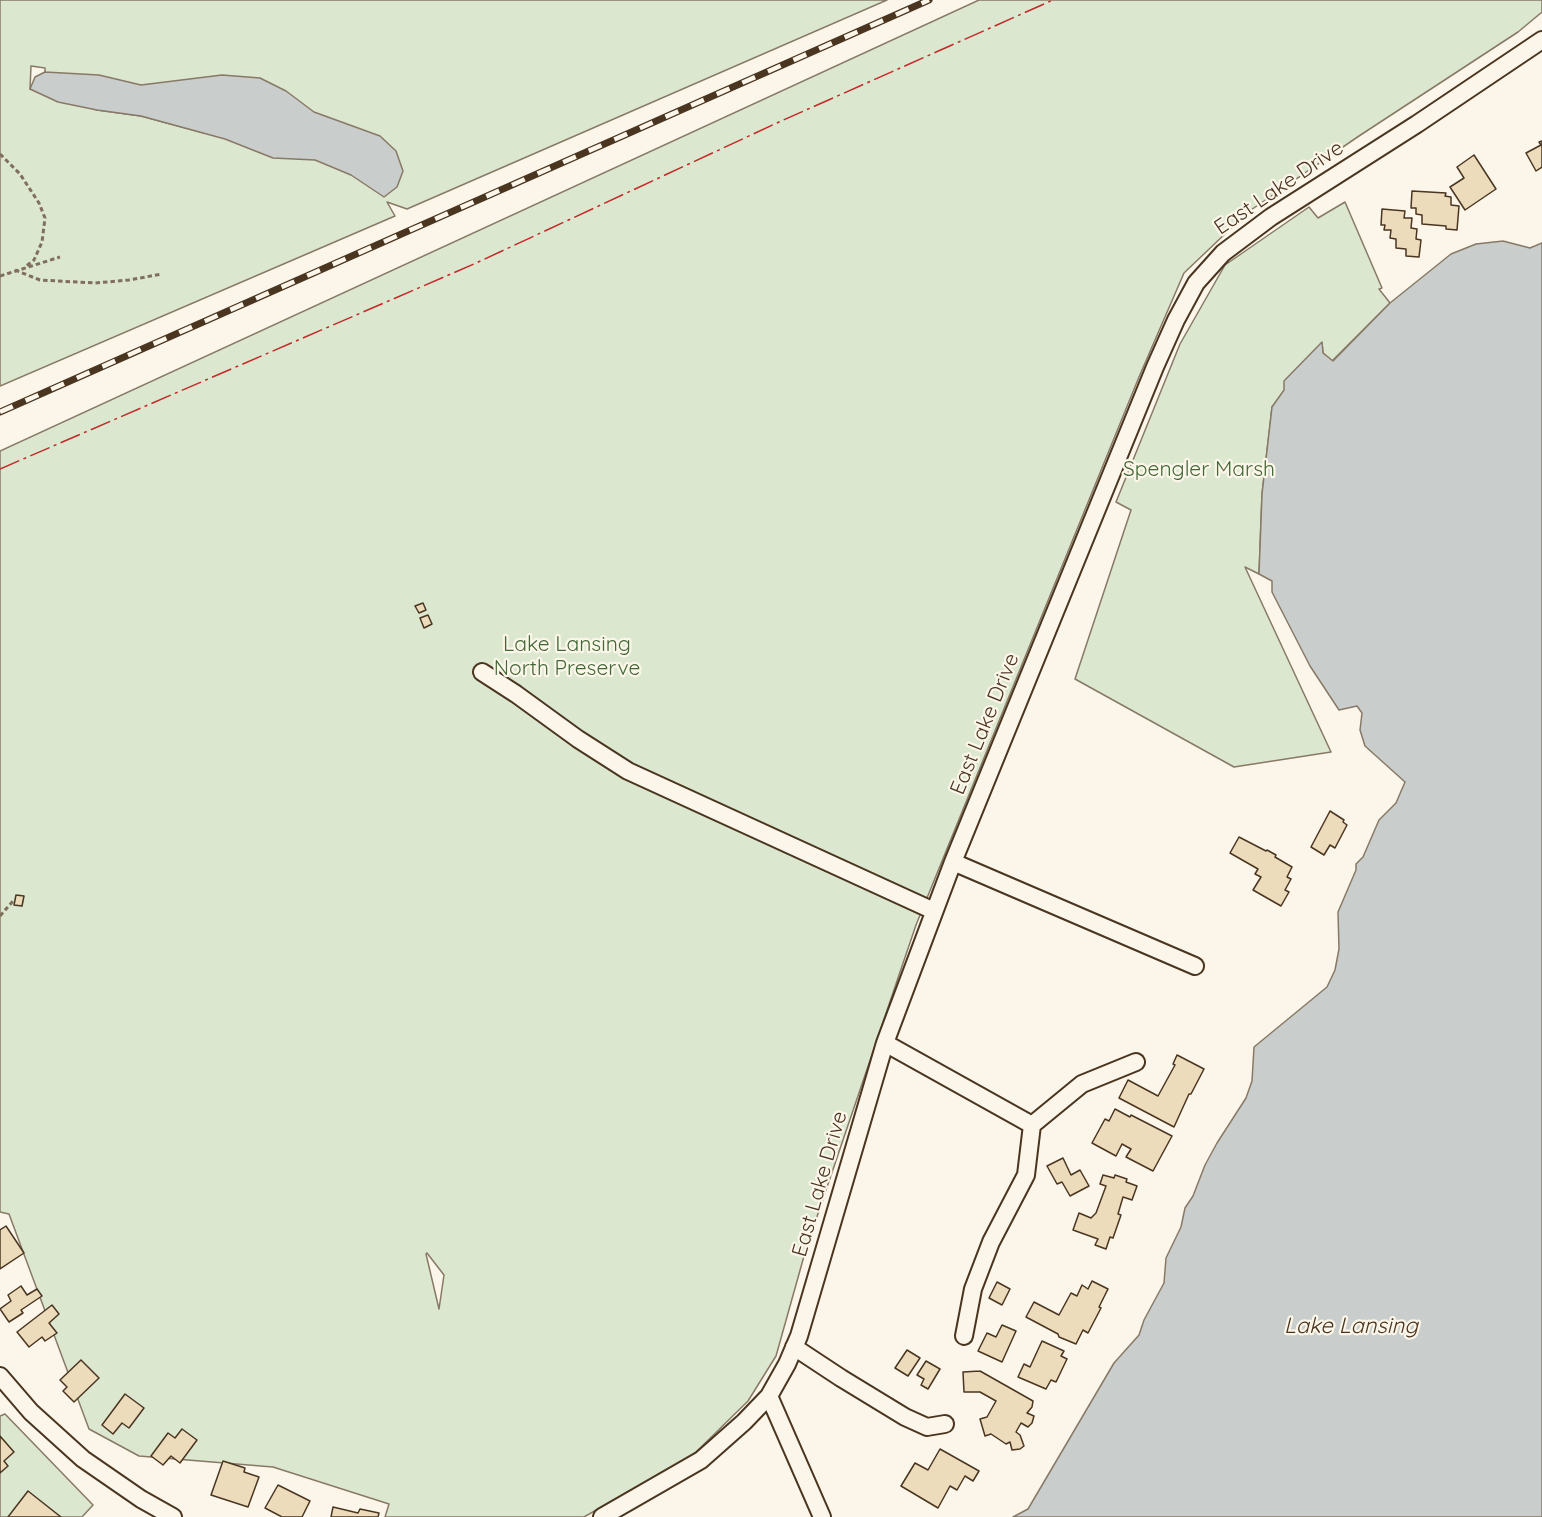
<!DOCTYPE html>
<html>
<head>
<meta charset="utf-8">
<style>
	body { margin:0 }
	canvas { display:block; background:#fbf6e9 }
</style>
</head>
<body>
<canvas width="1542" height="1517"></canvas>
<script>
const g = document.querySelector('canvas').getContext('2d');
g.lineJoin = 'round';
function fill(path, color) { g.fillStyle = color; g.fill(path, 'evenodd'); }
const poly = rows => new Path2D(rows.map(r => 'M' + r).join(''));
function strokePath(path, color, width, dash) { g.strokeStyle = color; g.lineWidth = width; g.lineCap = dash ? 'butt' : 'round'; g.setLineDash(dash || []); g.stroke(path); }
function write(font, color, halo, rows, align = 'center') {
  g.font = font + ' Quicksand,sans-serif'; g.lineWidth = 4.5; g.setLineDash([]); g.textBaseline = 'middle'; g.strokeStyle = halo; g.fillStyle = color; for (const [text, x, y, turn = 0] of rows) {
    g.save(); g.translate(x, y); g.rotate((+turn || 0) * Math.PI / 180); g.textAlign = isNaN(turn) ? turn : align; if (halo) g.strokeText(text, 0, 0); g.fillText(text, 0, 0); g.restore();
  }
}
const green = poly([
	[0,0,887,0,407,209,387,202,395,216,0,386,0,0],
	[31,66,45,68,45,72,204,133,141,116,97,110,30,89,31,66],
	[979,0,1542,0,1542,12,1518,32,1359,136,1248,212,1184,273,1139,377,916,925,806,1249,776,1356,748,1401,692,1456,584,1517,385,1517,389,1504,273,1467,139,1456,89,1429,9,1214,0,1212,0,451,979,0],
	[427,1253,444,1275,439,1309,426,1254,427,1253],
	[1345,202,1382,288,1379,289,1390,303,1332,361,1323,353,1322,343,1272,407,1262,494,1259,574,1245,567,1331,752,1234,767,1075,679,1131,510,1116,502,1180,344,1225,265,1309,207,1318,218,1345,202],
	[5,1414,93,1505,82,1517,0,1517,0,1416,5,1414]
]);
fill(green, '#dce7d0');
strokePath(green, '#887966', 1.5);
const water = poly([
	[45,72,99,75,141,85,222,75,260,78,286,91,314,112,380,136,396,151,403,171,397,187,384,197,351,175,315,160,273,158,225,139,141,116,97,110,58,102,30,89,35,77,45,72],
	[1503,241,1530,248,1542,243,1542,1517,1013,1517,1028,1509,1114,1363,1139,1335,1144,1320,1164,1283,1166,1258,1181,1227,1185,1208,1193,1196,1205,1165,1217,1143,1246,1098,1252,1081,1254,1047,1327,987,1335,970,1339,949,1338,912,1356,870,1356,864,1363,857,1379,820,1396,803,1405,782,1365,746,1360,730,1362,713,1357,706,1339,710,1310,666,1272,592,1272,581,1259,574,1262,494,1272,407,1284,390,1284,381,1322,342,1323,353,1333,361,1390,303,1451,254,1476,244,1503,241]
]);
fill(water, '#c9cecd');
strokePath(water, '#887966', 1.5);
const building = poly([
	[1542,141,1542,167,1536,171,1526,153,1541,145,1539,142,1542,141],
	[1474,155,1496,189,1465,210,1450,187,1464,178,1457,167,1474,155],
	[1412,191,1446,193,1445,196,1451,197,1451,205,1459,206,1457,230,1446,229,1446,226,1422,224,1422,215,1416,214,1416,208,1411,208,1412,191],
	[1382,209,1405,211,1404,218,1412,218,1411,228,1417,229,1416,239,1421,240,1419,257,1406,256,1406,249,1396,248,1396,239,1390,238,1391,230,1384,230,1385,225,1381,225,1382,209],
	[423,603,426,610,419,613,415,606,423,603],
	[428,615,432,624,424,628,420,618,428,615],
	[1330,811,1344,820,1343,822,1347,825,1335,848,1330,845,1324,855,1311,847,1330,811],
	[1239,837,1266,851,1267,850,1276,855,1275,857,1292,867,1287,877,1291,879,1285,890,1289,892,1281,906,1253,890,1261,877,1255,874,1258,869,1230,853,1239,837],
	[16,895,24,896,22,906,14,905,16,895],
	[1177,1055,1204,1069,1191,1094,1189,1094,1174,1127,1119,1098,1128,1080,1158,1096,1175,1065,1173,1064,1177,1055],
	[1115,1109,1130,1117,1131,1115,1172,1136,1153,1171,1126,1157,1131,1149,1122,1144,1116,1156,1092,1143,1105,1119,1109,1121,1115,1109],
	[1063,1158,1071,1175,1080,1170,1089,1186,1070,1196,1062,1182,1057,1184,1047,1166,1063,1158],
	[1103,1175,1114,1178,1115,1175,1127,1179,1126,1182,1137,1186,1132,1200,1123,1197,1118,1214,1121,1215,1113,1238,1110,1237,1106,1249,1095,1245,1098,1239,1073,1230,1079,1213,1091,1218,1096,1213,1106,1186,1100,1184,1103,1175],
	[6,1226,24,1253,0,1269,0,1230,6,1226],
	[1092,1281,1108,1289,1099,1307,1101,1308,1088,1333,1083,1330,1076,1344,1059,1337,1058,1334,1026,1317,1034,1302,1059,1315,1071,1293,1077,1296,1082,1285,1088,1289,1092,1281],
	[997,1282,1010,1289,1002,1305,989,1298,997,1282],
	[21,1286,27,1295,37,1289,42,1296,21,1310,23,1313,9,1322,0,1309,11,1301,8,1295,21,1286],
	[52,1305,59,1314,49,1323,57,1333,45,1341,42,1337,29,1347,17,1332,52,1305],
	[1002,1325,1016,1331,1002,1362,978,1351,987,1333,996,1337,1002,1325],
	[1042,1341,1064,1351,1061,1356,1067,1359,1056,1382,1051,1380,1046,1389,1018,1377,1024,1364,1030,1367,1042,1341],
	[907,1350,920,1358,908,1376,895,1368,907,1350],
	[81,1360,99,1378,74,1402,63,1391,67,1387,60,1380,81,1360],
	[926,1361,940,1369,928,1389,921,1385,924,1379,917,1375,926,1361],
	[980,1371,1033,1401,1032,1407,1027,1413,1034,1416,1032,1423,1028,1427,1021,1423,1016,1432,1020,1435,1024,1446,1020,1449,1012,1450,1010,1442,1006,1444,991,1434,985,1436,980,1419,987,1417,996,1401,980,1392,964,1392,963,1372,980,1371],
	[125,1394,144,1408,129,1428,122,1423,113,1434,102,1425,125,1394],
	[182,1429,197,1440,180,1463,171,1456,163,1465,151,1456,168,1433,175,1438,182,1429],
	[0,1436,14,1452,4,1461,8,1466,0,1473,0,1436],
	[940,1449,979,1471,973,1481,965,1476,957,1490,950,1486,938,1508,901,1486,915,1463,928,1470,940,1449],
	[223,1461,245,1468,244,1472,259,1477,248,1507,211,1495,223,1461],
	[278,1485,310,1501,302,1517,282,1517,265,1508,278,1485],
	[28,1491,61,1517,8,1517,28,1491],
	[333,1507,358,1513,360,1509,379,1513,378,1517,331,1517,333,1507]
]);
fill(building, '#ecdcbc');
strokePath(building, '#4a3520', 1.5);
const minor = poly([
	[482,672,516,694,578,739,628,771,934,911],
	[953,862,1195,966],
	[885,1043,1032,1125],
	[964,1336,973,1289,991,1242,1026,1175,1032,1125,1082,1084,1136,1062],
	[794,1347,841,1378,905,1417,927,1427,945,1424],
	[0,1376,31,1412,83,1459,141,1499,173,1517],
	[769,1396,822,1517],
	[602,1517,701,1460,744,1422,769,1396,787,1364,799,1336,885,1043,953,862,1155,367,1176,320,1196,283,1223,253,1271,217,1417,124,1542,40]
]);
strokePath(minor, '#4a3520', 20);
strokePath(poly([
	[0,154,20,174,39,203,45,218,42,242,34,260,25,267],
	[15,270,40,280,95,283,129,280,162,274],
	[0,276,60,257],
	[0,916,13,901]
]), '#7f6f5c', 3, [4.5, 3]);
strokePath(minor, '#fbf6e9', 16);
const rail = poly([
	[0,412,929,0]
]);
strokePath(rail, '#4a3520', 7);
strokePath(rail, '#fbf6e9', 4.5, [14]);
strokePath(poly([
	[0,469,474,264,779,122,1053,0]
]), '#c62828', 1.5, [21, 4.5, 3, 4.5]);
write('21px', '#4a3520', '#fbf6e9', [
	["East Lake Drive",1279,188,-34],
	["East Lake Drive",985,724,-68],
	["East Lake Drive",820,1184,-74]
]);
write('21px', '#436837', '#fbf6e9', [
	["Spengler Marsh",1199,470],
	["Lake Lansing",567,645],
	["North Preserve",567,669]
]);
write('italic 22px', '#4a3520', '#fbf6e9', [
	["Lake Lansing",1351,1326]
]);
</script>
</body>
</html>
